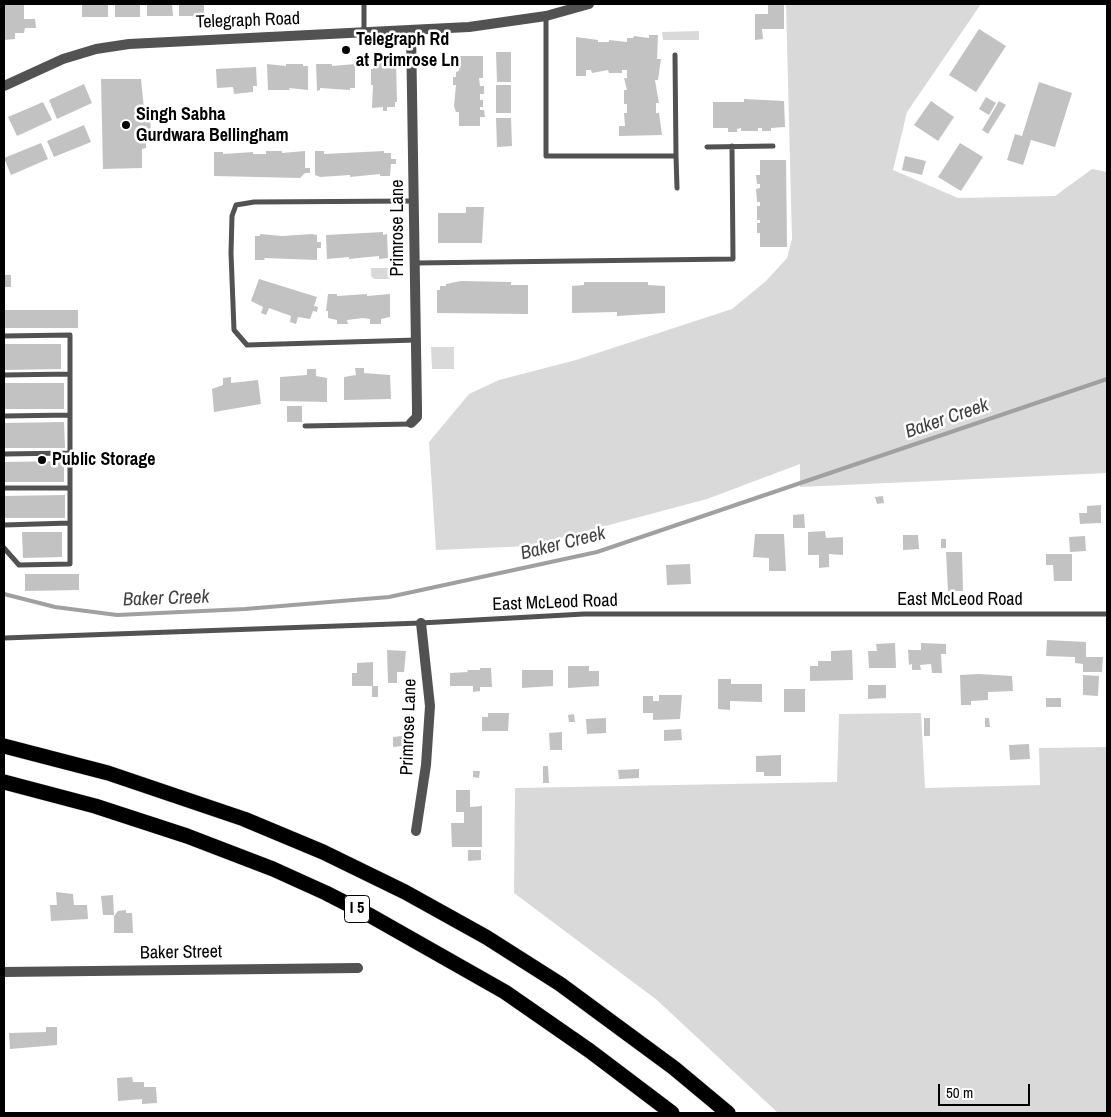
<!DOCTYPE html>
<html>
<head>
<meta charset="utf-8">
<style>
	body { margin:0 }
	#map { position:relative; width:1111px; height:1117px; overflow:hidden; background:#fff; font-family:"Archivo Narrow",sans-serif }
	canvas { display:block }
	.frame { position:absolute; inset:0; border:5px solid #000; pointer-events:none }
	.scale { position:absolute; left:938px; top:1084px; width:92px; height:22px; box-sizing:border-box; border:2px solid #000; border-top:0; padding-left:6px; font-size:15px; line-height:18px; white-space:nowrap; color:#000; -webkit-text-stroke:4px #fff; paint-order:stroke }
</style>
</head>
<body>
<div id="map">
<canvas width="1111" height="1117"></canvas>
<div class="frame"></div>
<div class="scale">50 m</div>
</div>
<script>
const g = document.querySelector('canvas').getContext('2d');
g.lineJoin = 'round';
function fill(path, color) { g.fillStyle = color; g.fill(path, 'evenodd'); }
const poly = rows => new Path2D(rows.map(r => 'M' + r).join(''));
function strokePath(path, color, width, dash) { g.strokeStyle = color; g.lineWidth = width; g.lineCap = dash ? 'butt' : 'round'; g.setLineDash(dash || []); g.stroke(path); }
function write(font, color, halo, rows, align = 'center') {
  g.font = font + ' "Archivo Narrow",sans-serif'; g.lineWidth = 5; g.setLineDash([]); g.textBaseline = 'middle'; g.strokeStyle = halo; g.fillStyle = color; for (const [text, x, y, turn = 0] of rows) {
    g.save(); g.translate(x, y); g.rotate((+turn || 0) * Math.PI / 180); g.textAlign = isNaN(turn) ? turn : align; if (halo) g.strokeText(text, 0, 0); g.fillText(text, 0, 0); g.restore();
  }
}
fill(poly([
	[786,4,981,4,907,112,893,170,958,198,1055,196,1092,169,1107,172,1107,473,800,487,800,464,707,499,530,546,436,550,429,442,469,394,499,380,576,360,732,309,766,281,787,258,792,239],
	[699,31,699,40,663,40,662,32],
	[371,268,389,268,389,279,374,279,371,276],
	[431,347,454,347,454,369,432,369],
	[921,713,925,788,1040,785,1039,748,1107,747,1107,1113,778,1113,657,1000,514,893,515,788,837,782,839,714]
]), '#d9d9d9');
strokePath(poly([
	[4,594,55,607,117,615,245,609,389,597,597,552,1107,379]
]), '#a0a0a0', 4);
fill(poly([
	[4,4,24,4,24,19,35,19,36,28,25,28,24,33,15,33,15,39,4,40],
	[82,4,108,4,108,17,82,17],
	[115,4,140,4,140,17,115,17],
	[147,4,172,4,173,16,147,16],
	[179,4,204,4,204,16,179,16],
	[768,4,784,4,784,29,762,29,763,39,755,40,755,14,768,14],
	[979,29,1006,46,976,92,949,75],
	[649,35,658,35,657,59,661,59,658,80,655,80,659,103,656,103,656,113,659,113,662,135,619,136,619,126,625,126,624,113,627,113,627,104,624,104,624,90,627,90,624,78,627,78,627,70,622,70,622,73,609,73,608,70,592,73,591,70,586,70,586,76,576,76,576,37,598,40,598,42,609,42,609,40,627,42,627,38,633,38,634,36,649,38],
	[496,52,511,52,511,82,497,82],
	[456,56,483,56,483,78,479,78,480,86,484,86,484,94,480,94,480,100,483,100,483,107,480,107,480,110,484,110,485,117,480,117,480,126,459,126,459,112,456,112,454,106,456,85,453,85,453,77,456,77,456,72,459,71,459,64,454,63],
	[373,61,396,61,397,102,395,102,395,107,387,107,387,111,383,111,383,107,372,108,373,85,371,85,371,69,373,69],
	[267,64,286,66,286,64,303,64,303,66,308,66,308,90,289,88,290,90,268,90],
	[316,64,332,64,332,66,355,64,355,88,350,88,350,90,320,88,320,90,317,91],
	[256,67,257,86,253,86,253,92,234,94,233,87,217,88,216,69],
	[101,79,141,79,145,119,150,119,151,130,146,131,146,148,142,149,142,168,103,169],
	[1039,82,1072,93,1055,147,1031,140,1023,165,1007,160,1015,134,1022,136],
	[84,84,92,103,57,119,49,100],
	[496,85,511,85,511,113,496,113],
	[986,97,996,103,989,115,979,109],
	[744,99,784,101,785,127,771,128,771,131,762,131,762,128,758,128,758,131,741,131,741,128,737,129,737,132,728,132,728,128,713,128,713,102,744,102],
	[931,101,954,117,938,141,914,125],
	[999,101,1006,105,988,134,982,130],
	[43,102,52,120,17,136,8,117],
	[496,118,511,118,512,146,497,147],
	[84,125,91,142,54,157,47,141],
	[41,143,48,159,11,175,4,158],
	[960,143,983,157,961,191,938,177],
	[266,151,282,151,282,153,305,151,305,168,310,168,310,173,305,173,300,178,214,176,214,152,223,152,223,154,253,152,253,154,266,154],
	[315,151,324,151,324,154,384,151,384,153,391,153,391,159,396,159,396,164,391,164,390,176,380,176,380,174,350,177,350,175,320,177,315,175],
	[905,156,926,161,922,175,902,170],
	[760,160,786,160,787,247,760,247,760,233,757,233,757,223,760,223,760,220,757,220,757,206,760,206,760,202,757,202,756,189,760,188,760,184,757,184,756,175,760,175],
	[466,207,484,207,482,243,438,243,438,213,466,213],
	[383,232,383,235,387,234,388,258,379,259,379,256,349,259,349,257,327,259,326,235],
	[260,234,282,236,312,234,317,235,317,242,321,242,321,248,317,248,317,260,264,258,265,260,255,260,255,236,260,236],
	[4,275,11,275,11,287,4,287],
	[259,279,317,297,314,306,318,307,317,312,313,311,310,319,298,317,296,324,290,322,291,316,269,308,266,315,261,313,263,307,251,301],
	[461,281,511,282,511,285,528,285,528,314,437,313,437,290,440,290,440,286,446,286,446,284],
	[584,282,648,282,648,285,665,286,665,313,617,316,617,312,572,313,572,286,584,285],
	[328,294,337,294,337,296,367,294,367,296,390,294,390,317,381,319,381,324,370,324,370,319,363,318,347,320,348,324,337,324,337,320,328,318,328,311,326,311],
	[4,310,78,310,78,328,4,328],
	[4,344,61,344,61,369,4,370],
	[355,368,364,368,364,373,390,375,391,399,344,400,344,377,356,375],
	[307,369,316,369,316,376,327,378,327,402,280,401,280,377,307,375],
	[231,377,231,383,258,380,261,404,214,412,212,389,223,385,223,378],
	[4,383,64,383,64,409,4,409],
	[287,406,302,406,302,422,287,422],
	[64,422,65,448,4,448,4,423],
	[64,461,64,482,4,482,4,462],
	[65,495,65,518,4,518,4,496],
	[883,496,884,503,877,504,875,497],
	[1101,505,1101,523,1080,524,1079,513,1087,513,1087,506],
	[804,514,805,528,793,528,793,515],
	[825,531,826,538,843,537,843,555,829,554,829,567,819,568,819,555,808,555,808,532],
	[22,532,62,532,62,557,23,558],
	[755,534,784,534,786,571,769,571,769,558,753,557],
	[903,535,918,535,919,549,903,550],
	[1085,536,1086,551,1070,552,1069,537],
	[941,539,946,539,946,548,941,548],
	[946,552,962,552,963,591,948,591],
	[1046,554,1072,554,1072,581,1054,581,1053,565,1046,565],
	[690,564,691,584,667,585,666,565],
	[25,574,79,574,79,590,25,591],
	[1047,640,1086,642,1086,657,1103,657,1102,672,1083,672,1083,664,1075,663,1075,657,1046,656],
	[895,643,896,668,869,668,868,651,877,651,876,644],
	[921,643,946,644,946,654,941,654,942,673,932,673,931,664,920,665,921,670,912,670,912,664,909,665,908,650,921,650],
	[387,650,406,651,404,672,397,672,397,683,388,683],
	[852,650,853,680,810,681,810,666,818,666,818,661,831,661,831,651],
	[373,662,373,686,352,686,352,673,357,673,357,663],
	[568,666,589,666,589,671,599,671,599,686,568,688],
	[480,668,491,668,492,687,480,687,480,691,473,692,473,686,450,686,450,673,468,672,467,670,480,670],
	[522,670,553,670,553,686,522,688],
	[979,674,1012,676,1013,691,988,692,988,700,971,701,971,705,961,705,960,675],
	[1083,675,1099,676,1098,696,1083,695],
	[718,679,731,679,731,684,762,684,762,702,730,701,730,710,718,709],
	[868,685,886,685,886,698,868,699],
	[372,686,378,686,378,697,372,697],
	[784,689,805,689,805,712,784,712],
	[659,695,682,695,680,719,653,720,653,713,643,713,643,696,653,696,653,701,659,701],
	[1046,698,1061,698,1061,707,1046,707],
	[488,713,509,713,508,731,482,731,482,717,488,717],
	[574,714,575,722,569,722,568,715],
	[606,718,606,733,587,734,586,719],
	[924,718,930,718,930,736,924,736],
	[985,718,989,718,990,727,985,727],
	[681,729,682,740,664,741,664,730],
	[562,732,562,750,550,750,549,733],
	[402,736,402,746,393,747,393,737],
	[1029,744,1030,759,1010,760,1009,745],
	[781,755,781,776,764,776,764,772,756,772,756,756],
	[543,766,548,766,549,783,543,783],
	[639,769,639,778,619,779,618,770],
	[473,771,480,771,479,778,473,777],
	[456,790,470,790,470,807,482,806,482,847,452,847,451,823,464,823,464,812,456,812],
	[468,850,481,850,481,860,468,861],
	[56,892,73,894,74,905,87,905,88,919,51,921,50,905,57,905],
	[113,895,114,915,103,915,101,896],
	[126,910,126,913,132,913,133,933,114,933,114,916,118,911],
	[46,1027,57,1027,57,1045,10,1049,9,1033,46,1032],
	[132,1077,133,1082,144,1082,144,1087,156,1087,157,1103,142,1104,142,1099,118,1101,117,1078]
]), '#c2c2c2');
const motorway = poly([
	[4,746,108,773,244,819,323,852,405,892,486,937,560,984,674,1068,728,1113],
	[4,782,95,806,187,836,273,869,326,893,371,916,505,992,590,1051,672,1113]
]);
strokePath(motorway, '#dbdbdb', 16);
strokePath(poly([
	[546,16,546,156,676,156,675,55],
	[364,32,364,4],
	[707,147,773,146],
	[676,156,677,188],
	[413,201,254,202,236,205,232,216,231,253,234,330,247,345,416,340],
	[415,263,733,259,732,146],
	[4,336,70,335,70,564,19,565,4,548],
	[4,375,70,374],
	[4,416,70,415],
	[305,426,411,424],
	[4,454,70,453],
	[4,488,70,488],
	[4,525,70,523],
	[4,638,421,623,584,614,1107,614]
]), '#525252', 5);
strokePath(poly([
	[411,30,417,409,417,417,411,423],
	[416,831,426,765,430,706,421,623],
	[4,972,358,968]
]), '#525252', 10);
strokePath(poly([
	[4,86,63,59,96,49,129,44,469,27,546,16,589,4]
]), '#525252', 10);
strokePath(motorway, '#000', 15);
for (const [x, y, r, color] of [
	[346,50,5,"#000"],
	[126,125,5,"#000"],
	[42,460,5,"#000"]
]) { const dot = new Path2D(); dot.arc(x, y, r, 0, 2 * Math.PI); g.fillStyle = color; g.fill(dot); strokePath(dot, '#fff', 2); }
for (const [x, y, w] of [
	[357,909,25]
]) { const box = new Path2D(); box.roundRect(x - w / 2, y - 13.5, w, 27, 4); g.fillStyle = '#fff'; g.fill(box); strokePath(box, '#000', 1); }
write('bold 16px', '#000', null, [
	["I 5",357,909]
]);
write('18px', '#000', '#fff', [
	["Telegraph Road",248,21,-2],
	["Primrose Lane",398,228,-90],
	["East McLeod Road",960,600],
	["East McLeod Road",555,603,-2],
	["Primrose Lane",409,727,-88],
	["Baker Street",181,953,-1]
]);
write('bold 18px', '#000', '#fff', [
	["Telegraph Rd",356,40],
	["at Primrose Ln",356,61],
	["Singh Sabha",136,115],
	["Gurdwara Bellingham",136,136],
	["Public Storage",52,460]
], 'left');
write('italic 19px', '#414141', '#fff', [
	["Baker Creek",947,419,-19],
	["Baker Creek",563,544,-14],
	["Baker Creek",166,599,-2]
]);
</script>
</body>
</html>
